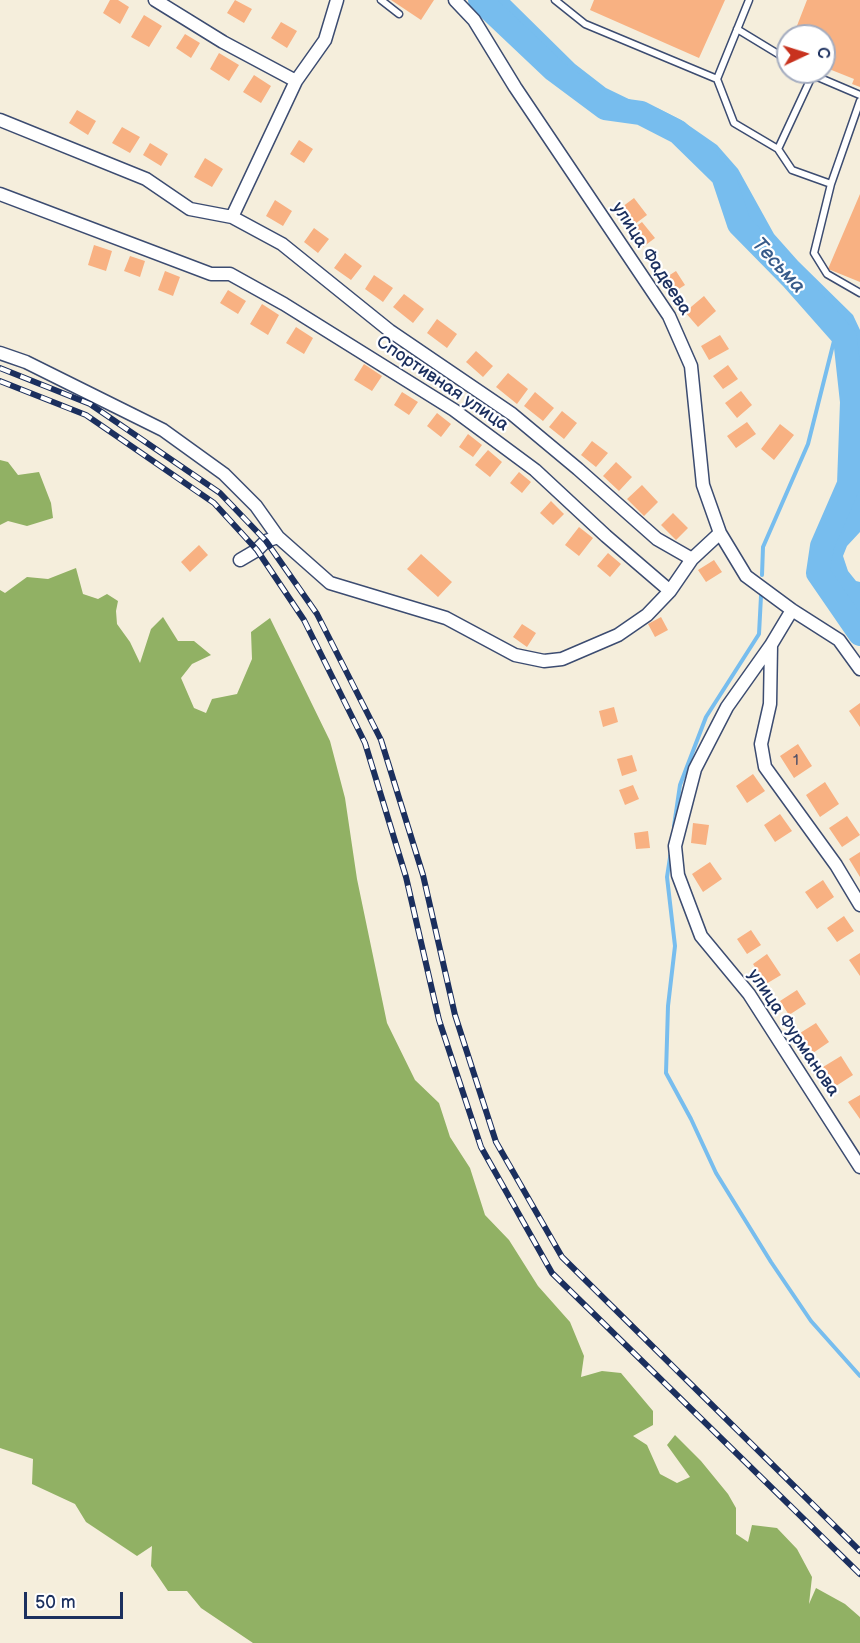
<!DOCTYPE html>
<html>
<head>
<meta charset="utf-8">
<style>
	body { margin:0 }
	#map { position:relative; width:860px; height:1643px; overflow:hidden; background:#f5eedc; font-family:"Balsamiq Sans",sans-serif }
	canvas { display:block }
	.north { position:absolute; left:776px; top:24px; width:60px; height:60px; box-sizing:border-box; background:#fff; border:2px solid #a4acbf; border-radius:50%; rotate:86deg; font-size:16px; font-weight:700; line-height:24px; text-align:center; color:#1b2f5e }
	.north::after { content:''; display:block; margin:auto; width:21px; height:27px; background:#c8321e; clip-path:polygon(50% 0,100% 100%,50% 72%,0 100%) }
	.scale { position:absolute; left:24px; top:1592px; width:99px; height:27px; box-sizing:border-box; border:3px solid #1b2f5e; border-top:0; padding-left:8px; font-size:18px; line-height:21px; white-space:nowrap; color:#1b2f5e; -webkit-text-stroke:4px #fff; paint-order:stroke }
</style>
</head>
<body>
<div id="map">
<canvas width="860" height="1643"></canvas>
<div class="north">С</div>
<div class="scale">50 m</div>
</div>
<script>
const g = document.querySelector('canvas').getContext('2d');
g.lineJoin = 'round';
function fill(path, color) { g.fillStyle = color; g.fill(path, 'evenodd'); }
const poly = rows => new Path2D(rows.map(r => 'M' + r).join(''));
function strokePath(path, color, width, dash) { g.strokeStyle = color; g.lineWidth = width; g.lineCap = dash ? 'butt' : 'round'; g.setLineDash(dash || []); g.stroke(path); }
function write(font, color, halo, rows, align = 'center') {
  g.font = font + ' "Balsamiq Sans",sans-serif'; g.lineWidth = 4.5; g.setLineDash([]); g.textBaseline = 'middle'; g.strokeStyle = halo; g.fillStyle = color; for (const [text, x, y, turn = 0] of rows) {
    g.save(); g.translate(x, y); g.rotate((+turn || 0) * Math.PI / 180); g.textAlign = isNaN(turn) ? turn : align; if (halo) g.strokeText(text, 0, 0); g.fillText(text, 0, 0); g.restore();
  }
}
fill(poly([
	[0,460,8,462,18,475,39,472,51,503,53,518,27,526,8,521,0,525],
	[76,568,83,594,98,599,107,594,118,601,116,611,117,624,130,642,140,663,151,629,163,617,178,641,194,641,211,655,192,664,181,678,194,708,206,713,212,699,237,694,252,659,251,632,270,618,330,741,345,798,357,879,387,1023,415,1080,439,1103,450,1137,470,1168,485,1215,509,1240,538,1286,570,1322,584,1356,581,1377,602,1371,621,1373,653,1411,653,1425,633,1436,647,1445,660,1474,677,1483,690,1477,667,1445,675,1435,701,1461,728,1494,736,1508,736,1534,748,1542,752,1525,777,1528,797,1549,812,1577,809,1604,816,1588,845,1604,860,1617,860,1643,253,1643,201,1608,187,1591,168,1591,151,1566,152,1546,137,1556,86,1522,75,1504,32,1484,33,1459,0,1448,0,590,5,593,27,577,48,579]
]), '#91b164');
fill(poly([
	[490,0,510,0,575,64,606,88,637,103,657,108,681,120,717,145,738,169,774,234,798,261,853,315,860,330,860,532,847,546,843,556,848,571,856,581,860,582,860,639,827,599,820,581,823,553,845,519,856,485,859,400,850,362,830,314,808,291,783,272,764,250,750,227,735,195,710,158,682,133,653,119,616,110,582,89,552,66,541,50,511,17]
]), '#77bdee');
strokePath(poly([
	[762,575,763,547,808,444,837,329],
	[674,826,680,785,706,717,759,634,761,596],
	[671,851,667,877,675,946,668,1006,666,1073,691,1119,716,1173,771,1262,811,1321,860,1376]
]), '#77bdee', 4);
strokePath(poly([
	[480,0,554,70,605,108,641,113,678,132,723,176,739,224,792,278,845,338,852,402,849,484,822,546,818,573,860,634]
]), '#77bdee', 24);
fill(poly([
	[110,0,118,0,129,7,120,24,103,13],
	[235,0,252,9,244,23,227,13],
	[391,0,434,0,421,20],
	[594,0,725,0,699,58,590,10],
	[807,0,860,0,860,87,852,84,854,79,824,67,824,36,793,36],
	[144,15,162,26,149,47,131,37],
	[281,22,297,31,287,48,271,38],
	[185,34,200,43,191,58,176,48],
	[219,53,239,65,229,81,210,69],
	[254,75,271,86,261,103,243,92],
	[77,110,96,121,88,135,69,123],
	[122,127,140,137,130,153,112,143],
	[299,140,313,149,304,163,290,154],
	[150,143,168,154,161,166,143,155],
	[205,158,223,169,212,187,194,177],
	[860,194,860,282,828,269],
	[634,198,647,215,631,227,618,210],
	[275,200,292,211,283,226,266,216],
	[642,222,655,238,643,247,631,230],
	[314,228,329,239,318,253,304,242],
	[94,245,112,251,106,271,88,265],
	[345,253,362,266,351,280,334,268],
	[130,256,145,261,140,277,124,271],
	[165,271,180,277,173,296,158,290],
	[676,271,685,285,674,292,665,278],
	[374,275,393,288,383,302,365,289],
	[228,290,246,301,238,314,220,303],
	[404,294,424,309,413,323,393,307],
	[704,296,716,311,698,327,685,312],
	[262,304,279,315,268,335,250,324],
	[437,319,457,334,447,348,427,333],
	[296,327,313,338,304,354,286,343],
	[720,335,729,349,709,360,701,346],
	[476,351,493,366,483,377,466,362],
	[364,364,382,376,372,391,354,380],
	[728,365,738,379,723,389,713,376],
	[508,373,528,389,517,404,496,387],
	[741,391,752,405,737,418,725,403],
	[402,392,418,402,409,415,394,405],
	[535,392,554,408,543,421,524,406],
	[562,411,577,423,564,439,549,427],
	[437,413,451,424,441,437,427,426],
	[747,422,756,434,736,448,727,436],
	[780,424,794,435,774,460,761,449],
	[468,434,482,445,473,457,459,447],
	[592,441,608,453,596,467,581,455],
	[488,450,502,462,490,477,475,465],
	[616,462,632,477,619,491,603,476],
	[519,472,531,482,522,493,510,483],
	[642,485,658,502,644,516,627,499],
	[551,501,564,514,553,525,540,513],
	[673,513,688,528,676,540,661,525],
	[579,527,593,538,579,556,565,545],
	[199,545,208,555,190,572,181,562],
	[608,553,621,564,610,577,597,566],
	[421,554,452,582,438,597,407,569],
	[714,560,722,572,706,582,698,570],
	[661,617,668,630,655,637,648,624],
	[522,624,536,633,527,647,513,637],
	[860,703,860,727,849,711],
	[614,707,618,722,603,727,599,711],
	[798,744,812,766,794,778,780,756],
	[632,755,637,771,622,776,617,759],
	[753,774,765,791,747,803,736,786],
	[825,782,839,804,820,817,806,795],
	[633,785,639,799,625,805,619,790],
	[780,814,792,831,775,842,764,825],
	[847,816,860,835,842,847,829,828],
	[693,823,709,825,706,845,691,843],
	[648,831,650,848,636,849,634,833],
	[860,852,860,877,849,859],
	[710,862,722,879,703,892,692,874],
	[823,880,834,897,817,909,805,892],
	[844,916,854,931,837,942,827,928],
	[751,930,761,945,747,954,737,939],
	[860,953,860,976,849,960],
	[767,954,781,975,766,984,753,964],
	[797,990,806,1004,789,1015,780,1001],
	[816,1023,829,1042,813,1053,800,1033],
	[841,1056,853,1075,836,1086,823,1067],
	[860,1095,860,1119,848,1102]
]), '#f8b182');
const lane = poly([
	[381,0,399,14],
	[555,0,585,24,717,79,749,0],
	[737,29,788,60],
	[806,72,860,95],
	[717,79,734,123,778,149,792,170,831,184,814,253,827,274,860,293],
	[778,149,812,76],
	[831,184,860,101]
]);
const street = poly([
	[155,0,223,42,296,81],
	[455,0,474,20,515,87,669,316,691,366,703,485,720,533,746,576,792,610,839,640,860,669],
	[0,120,146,179,190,209,232,217,282,244,390,331,512,414,578,469,657,539,692,559],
	[0,194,211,274,230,274,284,304,454,410,535,470,606,536,670,591,647,615,618,635,562,659,544,661,515,655,446,618,330,583,278,537,266,541,257,550,240,560],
	[232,217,296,81,325,40,337,0],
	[0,353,26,362,163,430,224,474,256,506,278,537],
	[670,591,692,559,720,533],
	[792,610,771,645,770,704,761,744,765,767,836,865,860,905],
	[771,645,727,707,695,769,675,846,678,875,701,936,749,994,860,1167]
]);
strokePath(lane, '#3c4c71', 9);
strokePath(street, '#3c4c71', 15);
strokePath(lane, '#fff', 6);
strokePath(street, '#fff', 12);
const rail = poly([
	[0,368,90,404,220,493,266,541,317,614,381,740,423,875,455,1015,496,1142,562,1257,860,1551],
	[0,381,86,415,214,503,257,550,304,620,365,743,406,877,439,1020,481,1147,552,1273,860,1574]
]);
strokePath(rail, '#1b2f5e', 6);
strokePath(rail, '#fff', 4, [11]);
write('15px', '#525067', null, [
	["1",796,761]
]);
write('18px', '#1b2f5e', '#fff', [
	["улица Фадеева",651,259,57],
	["Спортивная улица",442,384,34],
	["улица Фурманова",793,1033,56]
]);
write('italic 20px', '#375a89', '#fff', [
	["Тесьма",778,266,47]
]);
</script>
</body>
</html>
